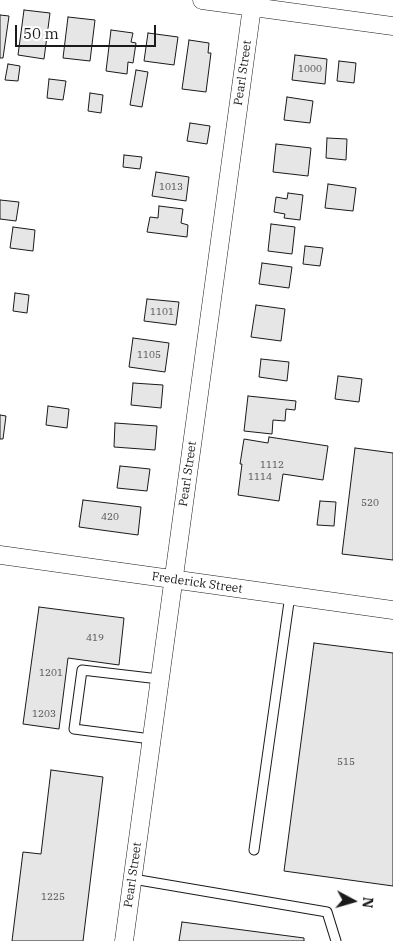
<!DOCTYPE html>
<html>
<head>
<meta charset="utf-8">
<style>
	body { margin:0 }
	#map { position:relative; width:393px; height:941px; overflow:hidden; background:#fff; font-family:"IBM Plex Serif",serif }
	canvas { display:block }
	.north { position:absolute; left:328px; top:876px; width:50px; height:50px; -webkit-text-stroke:4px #fff; paint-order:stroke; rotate:96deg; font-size:14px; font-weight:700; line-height:20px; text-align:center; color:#1a1a1a }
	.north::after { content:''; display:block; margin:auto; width:18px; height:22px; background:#1a1a1a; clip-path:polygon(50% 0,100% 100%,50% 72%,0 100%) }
	.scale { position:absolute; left:15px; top:25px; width:141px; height:22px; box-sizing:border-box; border:2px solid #1a1a1a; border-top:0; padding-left:6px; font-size:15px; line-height:18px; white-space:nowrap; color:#1a1a1a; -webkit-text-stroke:4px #fff; paint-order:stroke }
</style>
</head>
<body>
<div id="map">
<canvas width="393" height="941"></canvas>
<div class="north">N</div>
<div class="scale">50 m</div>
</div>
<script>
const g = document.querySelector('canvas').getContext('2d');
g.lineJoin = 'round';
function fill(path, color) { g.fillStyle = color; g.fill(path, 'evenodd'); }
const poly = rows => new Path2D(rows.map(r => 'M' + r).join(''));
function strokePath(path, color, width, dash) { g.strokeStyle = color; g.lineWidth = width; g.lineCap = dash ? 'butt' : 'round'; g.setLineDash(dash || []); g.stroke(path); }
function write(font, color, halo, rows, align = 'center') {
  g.font = font + ' "IBM Plex Serif",serif'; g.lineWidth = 4; g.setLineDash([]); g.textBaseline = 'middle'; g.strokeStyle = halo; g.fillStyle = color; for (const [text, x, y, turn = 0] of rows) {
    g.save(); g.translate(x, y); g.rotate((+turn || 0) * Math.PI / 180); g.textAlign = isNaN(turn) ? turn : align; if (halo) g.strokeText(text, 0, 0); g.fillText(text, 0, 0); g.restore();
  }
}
const building = poly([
	[24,10,50,13,44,59,18,55,24,10],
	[0,15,9,16,3,58,0,58,0,15],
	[68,17,95,20,90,61,63,58,68,17],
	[111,30,133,33,131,42,136,43,133,63,128,62,127,74,106,71,111,30],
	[148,33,178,37,174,65,144,61,148,33],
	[189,40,209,43,208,53,211,53,206,92,182,89,189,40],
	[295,55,327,59,325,84,292,80,295,55],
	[339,61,356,63,354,83,337,81,339,61],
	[8,64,20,66,18,81,5,80,8,64],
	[136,70,148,72,142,107,130,105,136,70],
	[49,79,66,81,63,100,47,98,49,79],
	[90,93,103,95,101,113,88,111,90,93],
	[287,97,313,101,310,123,284,120,287,97],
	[190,123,210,126,207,144,187,141,190,123],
	[327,138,347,139,346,160,326,158,327,138],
	[276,144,311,148,308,176,273,172,276,144],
	[124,155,142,157,140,169,123,167,124,155],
	[156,172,189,177,186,201,152,196,156,172],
	[328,184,356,188,353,211,325,208,328,184],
	[288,193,303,195,300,220,284,218,285,214,274,212,276,197,287,199,288,193],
	[0,200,19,202,16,221,0,219,0,200],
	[159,206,183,209,181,223,188,225,187,237,147,232,150,217,158,218,159,206],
	[271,224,295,227,292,254,268,251,271,224],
	[13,227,35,230,33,251,10,248,13,227],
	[305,246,323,248,320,266,303,264,305,246],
	[262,263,292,267,289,288,259,284,262,263],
	[15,293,29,295,27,313,13,311,15,293],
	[147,299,179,302,176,325,144,321,147,299],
	[256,305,285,309,281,341,251,337,256,305],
	[133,338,169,343,165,372,129,367,133,338],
	[261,359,289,362,287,381,259,377,261,359],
	[338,376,362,379,359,402,335,399,338,376],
	[133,383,163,385,161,408,131,405,133,383],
	[248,396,296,401,295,410,286,409,285,421,273,420,272,434,244,431,248,396],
	[48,406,69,409,67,428,46,425,48,406],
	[0,415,6,416,3,439,0,439,0,415],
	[115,423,157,426,155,450,114,447,115,423],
	[269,437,328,446,323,480,283,474,279,501,238,495,242,464,240,464,244,439,268,443,269,437],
	[355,448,393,453,393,560,342,554,355,448],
	[120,466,150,469,147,491,117,488,120,466],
	[83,500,141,507,138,535,79,527,83,500],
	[320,501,336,502,334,526,317,525,320,501],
	[39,607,124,618,119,665,68,658,59,729,23,724,39,607],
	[314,643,393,653,393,886,284,871,314,643],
	[51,770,103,777,83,941,12,941,23,852,41,854,51,770],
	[182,922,304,938,304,941,179,941,182,922]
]);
fill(building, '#e6e6e6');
strokePath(building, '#1a1a1a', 1);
const lane = poly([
	[151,739,74,729,82,670,159,679],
	[254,850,290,595],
	[133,879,327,912,336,941]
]);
const street = poly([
	[202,0,393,26],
	[0,555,393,610],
	[124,941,252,7]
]);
strokePath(lane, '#1a1a1a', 11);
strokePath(street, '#1a1a1a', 19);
strokePath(lane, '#fff', 9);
strokePath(street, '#fff', 18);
write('10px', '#4d4d4d', null, [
	["1000",310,69],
	["1013",171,187],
	["1101",162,312],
	["1105",149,355],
	["1112",272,465],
	["1114",260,477],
	["520",370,503],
	["420",110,517],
	["419",95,638],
	["1201",51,673],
	["1203",44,714],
	["515",346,762],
	["1225",53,897]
]);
write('12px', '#1a1a1a', '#fff', [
	["Pearl Street",243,73,-82],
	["Pearl Street",188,474,-82],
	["Frederick Street",197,583,8],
	["Pearl Street",133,875,-82]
]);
</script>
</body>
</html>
